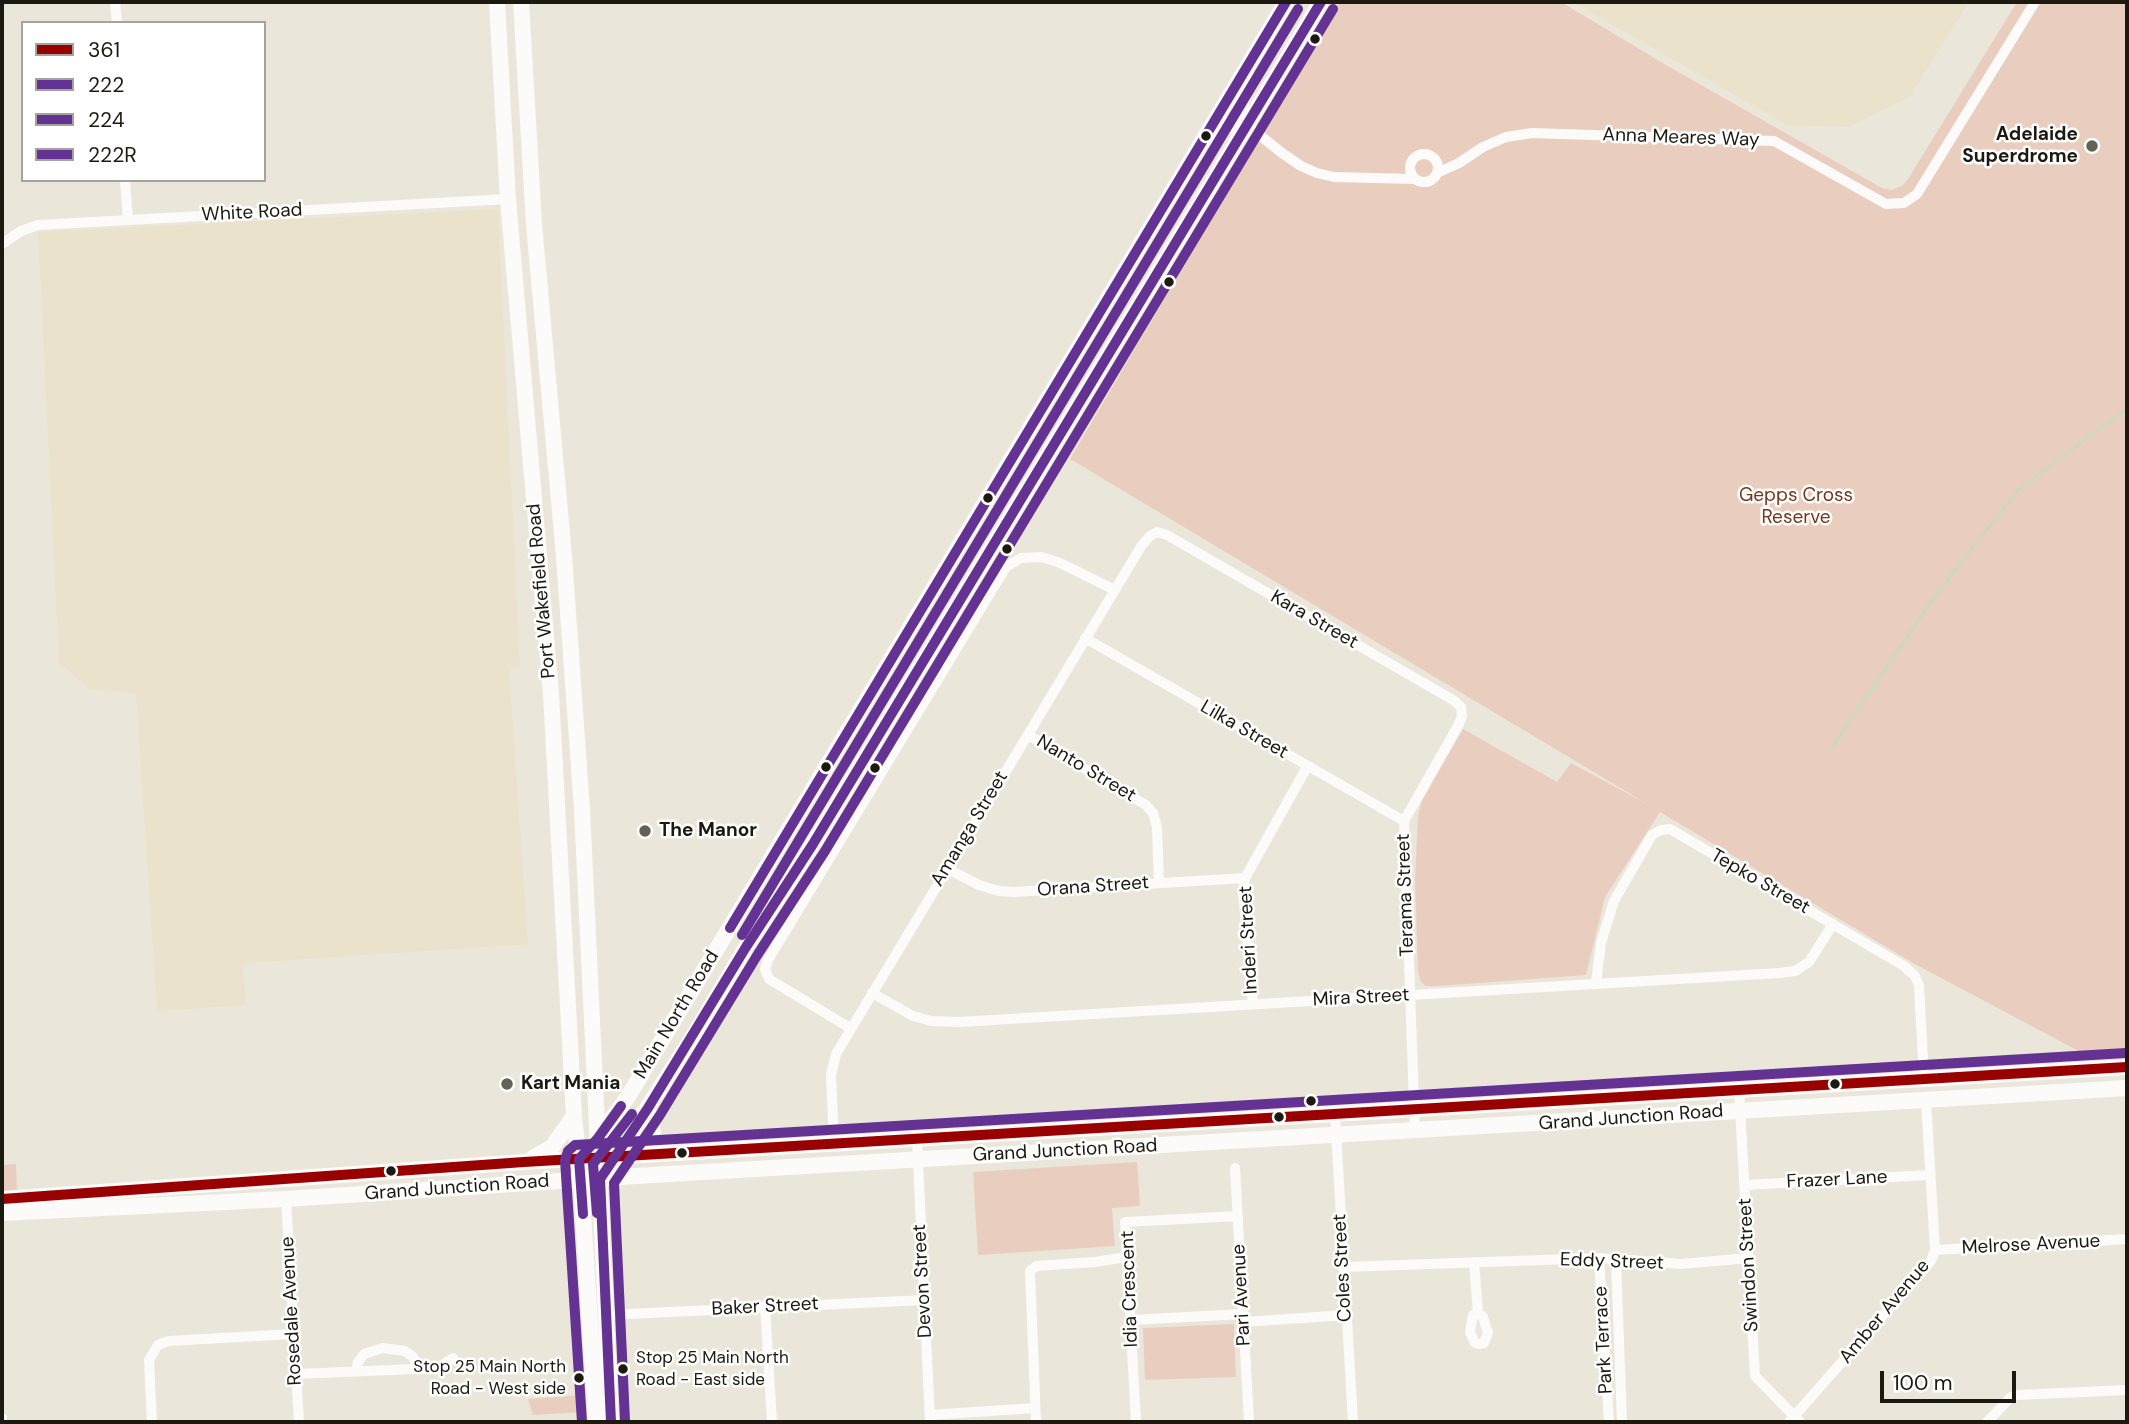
<!DOCTYPE html>
<html>
<head>
<meta charset="utf-8">
<style>
	body { margin:0 }
	#map { position:relative; width:2129px; height:1424px; overflow:hidden; background:#ebe6da; font-family:"DM Sans",sans-serif }
	canvas { display:block }
	.frame { position:absolute; inset:0; border:4px solid #1c1911; pointer-events:none }
	.legend { position:absolute; left:21px; top:21px; width:245px; height:161px; box-sizing:border-box; background:#fff; border:2px solid #a4a3a0; margin:0; padding:9px 12px; list-style:none; font-size:21px; color:#1c1911 }
	.legend li { display:flex; align-items:center; gap:14px; height:35px }
	.legend b { width:35px; border:2px solid #a4a3a0 }
	.scale { position:absolute; left:1880px; top:1371px; width:136px; height:32px; box-sizing:border-box; border:4px solid #1c1911; border-top:0; padding-left:9px; font-size:21px; line-height:24px; white-space:nowrap; color:#1c1911; -webkit-text-stroke:5px #fff; paint-order:stroke }
</style>
</head>
<body>
<div id="map">
<canvas width="2129" height="1424"></canvas>
<div class="frame"></div>
<ul class="legend">
<li><b style="height:9px;background:#900"></b>361</li>
<li><b style="height:9px;background:#633293"></b>222</li>
<li><b style="height:9px;background:#633293"></b>224</li>
<li><b style="height:9px;background:#633293"></b>222R</li>
</ul>
<div class="scale">100 m</div>
</div>
<script>
const g = document.querySelector('canvas').getContext('2d');
g.lineJoin = 'round';
function fill(path, color) { g.fillStyle = color; g.fill(path, 'evenodd'); }
const poly = rows => new Path2D(rows.map(r => 'M' + r).join(''));
function strokePath(path, color, width, dash) { g.strokeStyle = color; g.lineWidth = width; g.lineCap = dash ? 'butt' : 'round'; g.setLineDash(dash || []); g.stroke(path); }
function write(font, color, halo, rows, align = 'center') {
  g.font = font + ' "DM Sans",sans-serif'; g.lineWidth = 5; g.setLineDash([]); g.textBaseline = 'middle'; g.strokeStyle = halo; g.fillStyle = color; for (const [text, x, y, turn = 0] of rows) {
    g.save(); g.translate(x, y); g.rotate((+turn || 0) * Math.PI / 180); g.textAlign = isNaN(turn) ? turn : align; if (halo) g.strokeText(text, 0, 0); g.fillText(text, 0, 0); g.restore();
  }
}
fill(poly([
	[1572,2,1969,2,1910,97,1848,127,1787,125],
	[498,209,520,668,509,668,528,944,243,963,246,1005,157,1011,136,693,89,689,59,662,38,232]
]), '#ebe2cc');
fill(poly([
	[1339,2,1561,2,1666,65,1882,188,1892,190,1902,186,1908,179,2017,2,2127,2,2127,1054,2088,1056,1913,963,1660,812,1605,897,1586,975,1439,986,1426,986,1421,982,1418,971,1415,881,1418,815,1422,801,1463,729,1557,782,1571,763,1649,805,1070,459],
	[1137,1162,1140,1206,1112,1208,1115,1246,978,1255,973,1172],
	[16,1164,17,1192,2,1193,2,1165],
	[1234,1324,1236,1377,1145,1380,1143,1328],
	[583,1395,584,1412,533,1415,528,1399]
]), '#e9cebf');
strokePath(poly([
	[1830,750,1935,596,2017,491,2127,408]
]), '#c7dcba', 2.5);
strokePath(poly([
	[115,2,117,23],
	[1247,125,1282,153,1301,166,1317,173,1334,177,1415,179],
	'1410 168a14 14 0 1 1 28 0a14 14 0 1 1-28 0Z',
	[1437,173,1459,163,1483,147,1506,137,1532,133,1774,141,1886,204,1904,203,1917,194,2035,2],
	[125,180,128,220],
	[2,244,21,231,38,225,508,199],
	[1085,638,1404,821],
	[1028,735,1146,805,1153,813,1157,827,1159,883],
	[946,868,979,885,999,891,1014,892,1245,878],
	[1596,983,1601,943,1614,901,1652,835,1661,830,1670,829,1904,966,1915,976,1919,985,1924,1079],
	[872,993,913,1016,931,1021,959,1022,1779,973,1795,971,1809,962,1833,924],
	[1253,1004,1243,892,1245,878,1307,767],
	[850,1028,769,979,765,969,768,960,1006,567,1021,558,1041,557,1058,562,1115,590],
	[1739,1090,1755,1376,1800,1422],
	[1335,1114,1353,1422],
	[917,1139,930,1422],
	[834,1143,831,1075,836,1054,1142,545,1150,536,1157,532,1167,535,1453,700,1461,707,1462,716,1459,724,1404,821,1415,1131],
	[1235,1168,1249,1422],
	[1745,1185,1929,1175],
	[286,1199,299,1422],
	[1935,1250,2127,1239],
	[1599,1258,1609,1422],
	[1616,1260,1622,1422],
	[1474,1262,1478,1313,1483,1317,1488,1333,1484,1343,1479,1344,1475,1343,1470,1332,1473,1315,1478,1313],
	[1343,1267,1599,1258,1681,1264,1749,1258],
	[765,1306,772,1422],
	[606,1315,924,1300],
	[1131,1320,1243,1314],
	[1244,1322,1346,1315],
	[356,1371,358,1362,364,1354,383,1348,405,1351,413,1357,418,1368],
	[296,1374,438,1368,453,1358],
	[930,1415,1035,1408],
	[2,1418,2,1422],
	[152,1422,149,1360,158,1345,168,1341,293,1334],
	[1036,1422,1030,1271,1036,1266,1095,1262,1126,1257],
	[1136,1422,1125,1222,1238,1216],
	[1789,1422,1931,1261,1935,1250,1926,1100],
	[1987,1422,2011,1397,2017,1395,2127,1390]
]), '#fcfbf9', 10);
strokePath(poly([
	[497,2,508,199,551,694,574,1116,581,1180,596,1422],
	[521,2,534,224,564,556,582,809,611,1422],
	[1247,125,1242,116,1240,107,1248,77],
	[1206,138,1231,124,1247,125],
	[648,1108,655,1142,673,1153],
	[597,1139,629,1095,1286,2],
	[533,1158,552,1147,574,1116],
	[612,1163,695,1033,746,947,813,844,1321,2],
	[2,1199,524,1162,2127,1067],
	[2,1213,286,1199,636,1176,2127,1088]
]), '#fcfbf9', 16);
strokePath(poly([
	[2,1199,524,1162,2127,1067]
]), '#900', 10);
strokePath(poly([
	[730,928,1286,2],
	[583,1214,579,1159,598,1138,621,1106],
	[611,1422,600,1179,648,1108,746,947,813,844,1321,2]
]), '#633293', 10);
strokePath(poly([
	[742,935,1298,9],
	[597,1213,593,1164,632,1114],
	[625,1421,614,1183,660,1115,758,954,825,851,1333,9]
]), '#633293', 10);
strokePath(poly([
	[582,1422,565,1160,568,1151,575,1145,2126,1053]
]), '#633293', 10);
for (const [x, y, r, color] of [
	[1315,39,6,"#1c1911"],
	[1206,136,6,"#1c1911"],
	[2092,146,7,"#646157"],
	[1169,282,6,"#1c1911"],
	[988,498,6,"#1c1911"],
	[1007,549,6,"#1c1911"],
	[826,767,6,"#1c1911"],
	[875,768,6,"#1c1911"],
	[645,831,7,"#646157"],
	[507,1084,7,"#646157"],
	[1835,1084,6,"#1c1911"],
	[1311,1101,6,"#1c1911"],
	[1279,1117,6,"#1c1911"],
	[682,1153,6,"#1c1911"],
	[391,1171,6,"#1c1911"],
	[623,1369,6,"#1c1911"],
	[579,1378,6,"#1c1911"]
]) { const dot = new Path2D(); dot.arc(x, y, r, 0, 2 * Math.PI); g.fillStyle = color; g.fill(dot); strokePath(dot, '#fff', 2.5); }
write('17px', '#1c1911', '#fff', [
	["Stop 25 Main North",636,1359],
	["Road - East side",636,1381],
	["Stop 25 Main North",566,1368,"right"],
	["Road - West side",566,1390,"right"]
], 'left');
write('bold 19px', '#1c1911', '#fff', [
	["Adelaide",2078,135,"right"],
	["Superdrome",2078,157,"right"],
	["The Manor",659,831],
	["Kart Mania",521,1084]
], 'left');
write('19px', '#1c1911', '#fff', [
	["Anna Meares Way",1681,138,2],
	["White Road",252,213,-3],
	["Port Wakefield Road",542,591,-95],
	["Kara Street",1314,620,30],
	["Lilka Street",1244,730,30],
	["Nanto Street",1086,769,31],
	["Amanga Street",970,829,-59],
	["Tepko Street",1760,882,30],
	["Orana Street",1093,887,-4],
	["Terama Street",1406,895,-92],
	["Inderi Street",1249,940,-93],
	["Mira Street",1361,998,-3],
	["Main North Road",677,1015,-59],
	["Grand Junction Road",1631,1118,-4],
	["Grand Junction Road",1065,1151,-3],
	["Frazer Lane",1837,1180,-3],
	["Grand Junction Road",457,1188,-4],
	["Melrose Avenue",2031,1245,-3],
	["Eddy Street",1612,1262,2],
	["Swindon Street",1749,1265,-93],
	["Coles Street",1343,1268,-93],
	["Devon Street",923,1281,-93],
	["Idia Crescent",1130,1289,-92],
	["Pari Avenue",1242,1295,-93],
	["Baker Street",765,1307,-3],
	["Rosedale Avenue",292,1311,-93],
	["Amber Avenue",1885,1312,-50],
	["Park Terrace",1604,1340,-93]
]);
write('19px', '#76361b', '#fff', [
	["Gepps Cross",1796,496],
	["Reserve",1796,518]
]);
</script>
</body>
</html>
